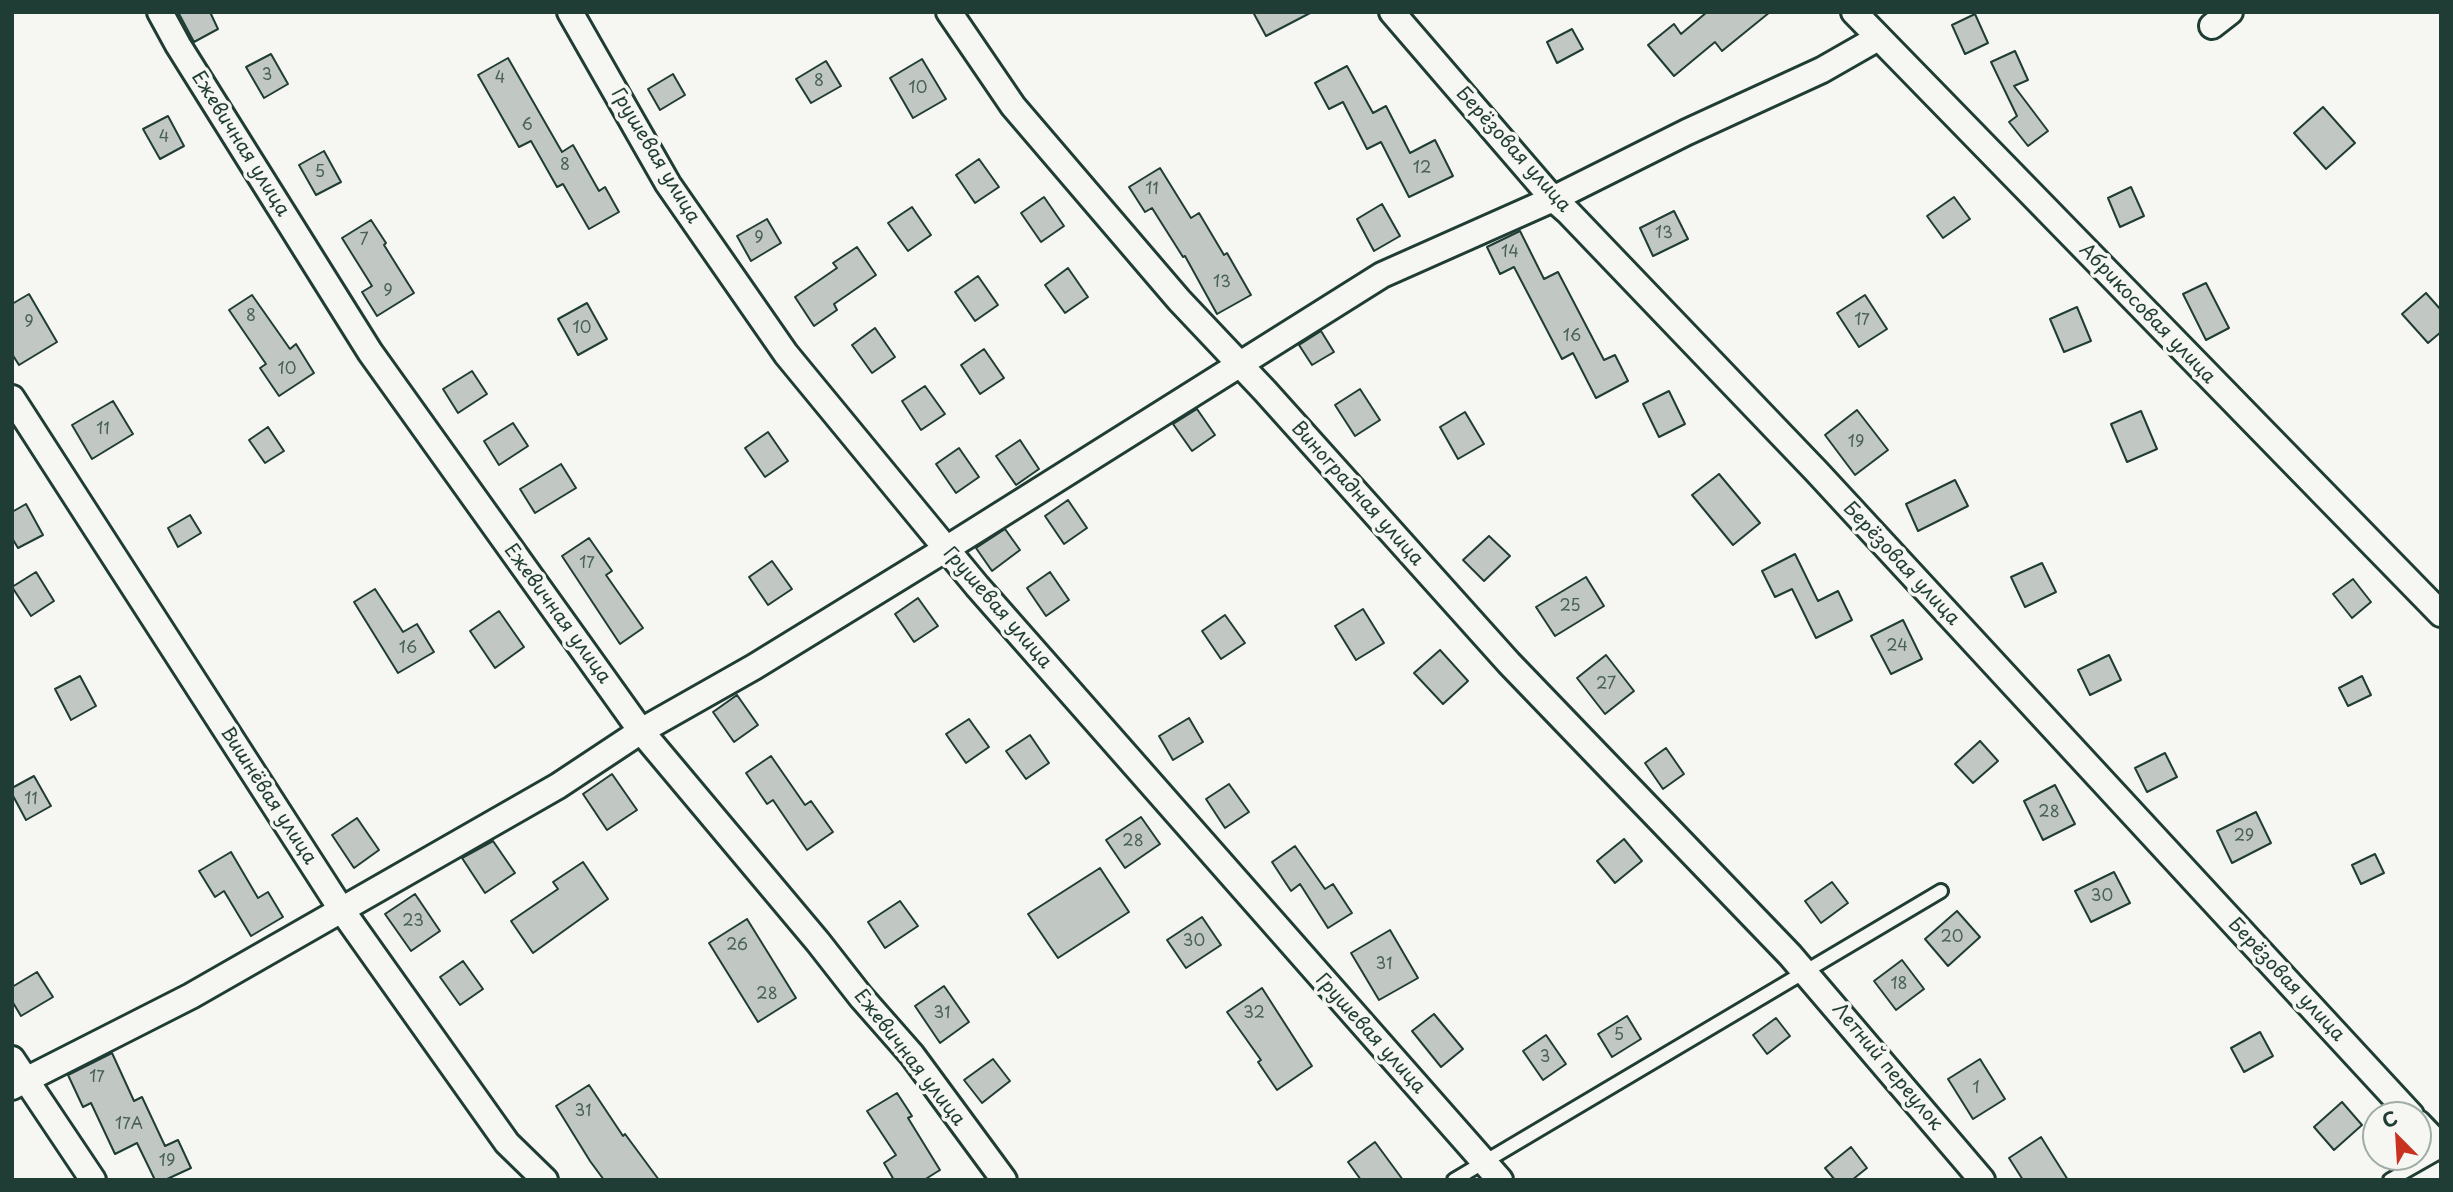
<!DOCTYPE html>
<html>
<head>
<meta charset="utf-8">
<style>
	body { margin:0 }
	#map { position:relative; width:2453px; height:1192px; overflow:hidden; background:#f6f6f2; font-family:"Playpen Sans",sans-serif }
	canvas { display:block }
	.frame { position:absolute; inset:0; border:14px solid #1f3d34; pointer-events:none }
	.north { position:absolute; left:2362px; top:1101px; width:70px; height:70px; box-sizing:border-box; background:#f6f6f2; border:2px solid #a0aca6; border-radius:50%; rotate:336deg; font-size:19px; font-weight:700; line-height:28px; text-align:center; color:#1f3d34 }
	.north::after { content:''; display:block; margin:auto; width:24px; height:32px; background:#c8321e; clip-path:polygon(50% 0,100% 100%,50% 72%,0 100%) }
</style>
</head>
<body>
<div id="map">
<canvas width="2453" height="1192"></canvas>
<div class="frame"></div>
<div class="north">С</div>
</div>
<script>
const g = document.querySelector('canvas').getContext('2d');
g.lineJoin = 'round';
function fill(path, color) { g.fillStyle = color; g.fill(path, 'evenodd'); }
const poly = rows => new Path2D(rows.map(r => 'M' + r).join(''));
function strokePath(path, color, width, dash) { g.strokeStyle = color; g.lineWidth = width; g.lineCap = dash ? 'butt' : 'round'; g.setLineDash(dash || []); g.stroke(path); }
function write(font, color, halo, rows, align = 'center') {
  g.font = font + ' "Playpen Sans",sans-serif'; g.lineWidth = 7; g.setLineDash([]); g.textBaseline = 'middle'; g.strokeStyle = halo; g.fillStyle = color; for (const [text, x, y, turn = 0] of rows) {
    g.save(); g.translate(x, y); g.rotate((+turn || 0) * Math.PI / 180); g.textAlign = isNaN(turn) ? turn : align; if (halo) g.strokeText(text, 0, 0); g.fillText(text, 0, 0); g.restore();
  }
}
const building = poly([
	[178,12,210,12,218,29,194,42,178,12],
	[1253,12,1312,12,1266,36,1253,12],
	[1707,12,1770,12,1722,51,1715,42,1674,76,1648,45,1674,24,1681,34,1707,12],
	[1975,14,1988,43,1965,54,1952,25,1975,14],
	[1572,29,1583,49,1557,63,1547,42,1572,29],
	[2015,51,2028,80,2014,86,2048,131,2028,146,2009,122,2017,116,1991,62,2015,51],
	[271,54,288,84,264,98,246,67,271,54],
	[508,58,562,152,573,145,599,191,605,187,619,212,589,229,563,184,557,187,531,141,519,147,478,75,508,58],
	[922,59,946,99,913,118,890,78,922,59],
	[826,61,841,86,811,103,796,79,826,61],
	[1347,66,1373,113,1386,106,1410,153,1435,140,1453,176,1409,197,1381,142,1367,149,1343,102,1329,109,1315,83,1347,66],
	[673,74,685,95,660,110,648,89,673,74],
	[2323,107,2355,143,2326,169,2294,133,2323,107],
	[168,116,184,146,160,159,143,129,168,116],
	[324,151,341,182,316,195,299,165,324,151],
	[979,159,999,187,975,203,956,175,979,159],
	[1160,168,1191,218,1199,213,1224,255,1227,253,1251,295,1217,314,1185,256,1183,257,1152,208,1145,212,1129,187,1160,168],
	[2131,187,2144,216,2120,227,2108,198,2131,187],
	[1044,197,1064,226,1041,242,1021,213,1044,197],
	[1954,197,1970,219,1943,238,1927,216,1954,197],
	[1382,204,1400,236,1374,251,1357,219,1382,204],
	[912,207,931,235,908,251,888,223,912,207],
	[1674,211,1688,239,1653,256,1640,228,1674,211],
	[767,219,781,243,751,261,737,236,767,219],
	[371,220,386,243,384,245,414,293,377,316,362,292,372,286,342,238,371,220],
	[1520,231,1544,279,1558,272,1604,360,1615,355,1628,381,1596,398,1573,353,1562,359,1514,267,1500,274,1487,247,1520,231],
	[857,247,876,275,834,304,837,310,814,326,795,297,837,268,833,263,857,247],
	[1068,268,1088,297,1065,313,1045,285,1068,268],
	[978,276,998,305,975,321,955,292,978,276],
	[2206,283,2229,328,2206,340,2183,294,2206,283],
	[2426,293,2441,310,2441,332,2428,343,2402,314,2426,293],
	[29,294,57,342,19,365,12,354,12,304,29,294],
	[252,295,290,349,296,344,314,373,279,396,260,368,266,364,229,310,252,295],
	[1865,295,1887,329,1859,347,1837,313,1865,295],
	[587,303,607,339,578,355,558,319,587,303],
	[2077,307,2091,341,2064,352,2050,319,2077,307],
	[875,328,895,357,872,373,852,345,875,328],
	[1321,331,1334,352,1312,365,1299,345,1321,331],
	[984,349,1004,378,980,394,961,365,984,349],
	[472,371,487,394,458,413,443,389,472,371],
	[925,386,945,414,921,430,902,401,925,386],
	[1360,389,1380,420,1355,436,1335,405,1360,389],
	[1669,391,1685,424,1659,437,1643,404,1669,391],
	[113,401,133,434,92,459,72,425,113,401],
	[1197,409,1215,435,1192,451,1173,424,1197,409],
	[1857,410,1888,450,1855,475,1825,435,1857,410],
	[2141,411,2157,449,2127,462,2111,424,2141,411],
	[1465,412,1484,444,1458,459,1440,427,1465,412],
	[513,423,528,446,499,465,484,441,513,423],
	[268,427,284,451,265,463,249,440,268,427],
	[768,432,788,461,765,477,745,448,768,432],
	[1020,440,1039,469,1016,485,996,456,1020,440],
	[959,448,979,477,956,493,936,464,959,448],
	[561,464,576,488,535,513,520,489,561,464],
	[1719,474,1760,523,1733,545,1692,495,1719,474],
	[1955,480,1968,506,1918,531,1906,504,1955,480],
	[1068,500,1087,528,1064,544,1045,516,1068,500],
	[26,504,43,535,18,548,12,538,12,512,26,504],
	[190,515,201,533,178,547,168,528,190,515],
	[1005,529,1020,550,992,571,976,548,1005,529],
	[1489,536,1510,556,1484,581,1463,560,1489,536],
	[589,538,612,571,606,575,643,628,620,644,562,556,589,538],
	[1795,554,1818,601,1838,591,1852,620,1816,638,1792,589,1775,597,1762,571,1795,554],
	[772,561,792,589,768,605,749,577,772,561],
	[2042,563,2056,592,2025,607,2011,577,2042,563],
	[36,572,54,601,31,616,12,587,36,572],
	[1050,572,1069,600,1046,616,1027,588,1050,572],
	[1586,577,1604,606,1555,636,1536,607,1586,577],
	[2353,579,2371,602,2352,618,2333,594,2353,579],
	[375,589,403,632,417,624,434,652,398,673,354,602,375,589],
	[918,598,938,626,914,642,895,614,918,598],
	[1363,609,1384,643,1356,660,1335,626,1363,609],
	[499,611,524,647,495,668,470,631,499,611],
	[1225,615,1245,643,1221,659,1202,631,1225,615],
	[1903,620,1922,659,1891,674,1871,636,1903,620],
	[1440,650,1468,681,1443,704,1414,673,1440,650],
	[1606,655,1634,691,1605,714,1577,678,1606,655],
	[2109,655,2121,680,2090,695,2078,670,2109,655],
	[80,676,96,706,71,720,55,689,80,676],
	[2362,676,2371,695,2348,706,2339,688,2362,676],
	[737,695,758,725,734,742,713,712,737,695],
	[1189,718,1203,742,1173,760,1159,736,1189,718],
	[969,719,989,747,966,763,946,734,969,719],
	[1030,735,1049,763,1026,779,1006,751,1030,735],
	[1980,741,1998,761,1973,783,1955,764,1980,741],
	[1666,748,1684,774,1663,789,1645,763,1666,748],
	[2165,753,2177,777,2147,792,2135,768,2165,753],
	[771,756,805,805,811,801,833,832,807,850,773,800,767,804,746,773,771,756],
	[612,774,637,810,607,830,583,794,612,774],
	[34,776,51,806,26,820,12,794,12,788,34,776],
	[1229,784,1249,812,1225,828,1206,799,1229,784],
	[2055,785,2075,824,2043,840,2024,801,2055,785],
	[2256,812,2271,843,2232,863,2217,831,2256,812],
	[1141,817,1160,844,1125,868,1106,840,1141,817],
	[357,818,379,850,354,868,332,835,357,818],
	[1624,839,1642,861,1615,883,1597,861,1624,839],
	[493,841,515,873,485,893,462,858,493,841],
	[1295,846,1325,889,1333,884,1352,913,1328,928,1300,884,1291,891,1272,862,1295,846],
	[231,852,258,898,268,892,283,917,251,936,224,891,215,897,199,871,231,852],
	[2375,854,2384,873,2361,884,2352,865,2375,854],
	[583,862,608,899,533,953,511,921,558,889,553,882,583,862],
	[1100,868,1129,912,1058,958,1028,914,1100,868],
	[2114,872,2130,903,2091,922,2075,891,2114,872],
	[1832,882,1848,903,1821,923,1805,901,1832,882],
	[415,894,440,931,411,951,385,914,415,894],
	[900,901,918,926,885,948,868,922,900,901],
	[1957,911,1980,937,1948,966,1925,939,1957,911],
	[1202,917,1221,945,1186,968,1167,940,1202,917],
	[747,919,796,998,758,1022,709,943,747,919],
	[1390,930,1418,978,1379,1000,1351,953,1390,930],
	[1902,960,1924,989,1896,1010,1874,981,1902,960],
	[463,961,483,989,460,1005,440,977,463,961],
	[37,972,53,997,21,1016,12,1001,12,987,37,972],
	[944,986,969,1022,940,1043,915,1006,944,986],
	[1262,988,1312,1066,1277,1090,1258,1062,1261,1060,1227,1012,1262,988],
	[1434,1014,1463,1049,1441,1067,1412,1031,1434,1014],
	[1627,1016,1641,1039,1612,1057,1598,1034,1627,1016],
	[1776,1018,1790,1036,1767,1054,1753,1035,1776,1018],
	[2260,1032,2273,1056,2244,1072,2231,1048,2260,1032],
	[1546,1035,1566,1064,1543,1080,1523,1051,1546,1035],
	[112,1053,134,1101,142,1097,165,1146,178,1140,191,1168,165,1180,155,1180,137,1143,115,1154,91,1103,83,1107,68,1075,112,1053],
	[993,1059,1010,1081,982,1103,964,1080,993,1059],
	[1980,1059,2005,1099,1973,1119,1948,1079,1980,1059],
	[589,1085,623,1136,625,1134,659,1180,604,1180,590,1161,556,1106,589,1085],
	[897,1093,912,1116,908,1118,940,1170,924,1180,894,1180,884,1163,896,1155,867,1111,897,1093],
	[2342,1102,2362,1125,2334,1150,2314,1127,2342,1102],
	[2041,1137,2068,1180,2023,1180,2009,1158,2041,1137],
	[1375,1142,1403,1180,1361,1180,1348,1162,1375,1142],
	[1851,1147,1867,1168,1852,1180,1835,1180,1825,1168,1851,1147]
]);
fill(building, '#c1c8c3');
strokePath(building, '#1f3d34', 2);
const lane = poly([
	[1454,1180,1941,891],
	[2390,1180,2441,1151]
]);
const street = poly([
	[160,12,178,45,370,352,641,731,818,942,861,997,912,1055,1004,1180],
	[570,12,668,184,786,354,977,586,1500,1180],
	[949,12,1013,106,1179,300,1265,391,1509,663,1790,955,1982,1180],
	[1392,12,1553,199,1568,212,1817,472,2411,1115],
	[1854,12,2441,614],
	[2212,26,2230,12],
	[12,398,341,909,507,1143,545,1180],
	[12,1059,93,1180],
	[12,1087,191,996,558,786,641,731,754,667,946,549,1382,275,1553,199,1687,132,1822,70,1878,38],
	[2418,1123,2441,1147]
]);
strokePath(lane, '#1f3d34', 18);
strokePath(street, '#1f3d34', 30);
strokePath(lane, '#f6f6f2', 12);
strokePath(street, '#f6f6f2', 24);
write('16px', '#486058', null, [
	["3",267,76],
	["4",500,79],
	["8",819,82],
	["10",918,89],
	["6",527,126],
	["4",164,138],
	["8",565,166],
	["12",1422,169],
	["5",320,173],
	["11",1152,190],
	["13",1664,234],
	["9",759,239],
	["7",364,241],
	["14",1510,253],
	["13",1222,283],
	["9",388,292],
	["8",251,317],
	["17",1862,321],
	["9",29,323],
	["10",582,329],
	["16",1572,337],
	["10",287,370],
	["11",103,430],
	["19",1856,443],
	["17",587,564],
	["25",1570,607],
	["24",1897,647],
	["16",408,649],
	["27",1606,685],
	["11",31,800],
	["28",2049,813],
	["29",2244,837],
	["28",1133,842],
	["30",2102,897],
	["23",413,922],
	["20",1952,938],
	["30",1194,942],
	["26",737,946],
	["31",1384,965],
	["18",1899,985],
	["28",767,995],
	["31",942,1014],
	["32",1254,1014],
	["5",1619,1036],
	["3",1545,1058],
	["17",97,1078],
	["1",1976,1089],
	["31",583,1112],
	["17А",129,1125],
	["19",167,1162]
]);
write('19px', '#1f3d34', '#f6f6f2', [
	["Ежевичная улица",240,144,58],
	["Берёзовая улица",1513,150,48],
	["Грушевая улица",655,156,59],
	["Абрикосовая улица",2147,314,46],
	["Виноградная улица",1357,494,48],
	["Берёзовая улица",1901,564,47],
	["Грушевая улица",997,608,49],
	["Ежевичная улица",557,614,54],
	["Вишнёвая улица",268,796,57],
	["Берёзовая улица",2286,980,47],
	["Грушевая улица",1370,1034,48],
	["Ежевичная улица",909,1058,52],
	["Летний переулок",1887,1067,50]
]);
</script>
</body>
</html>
